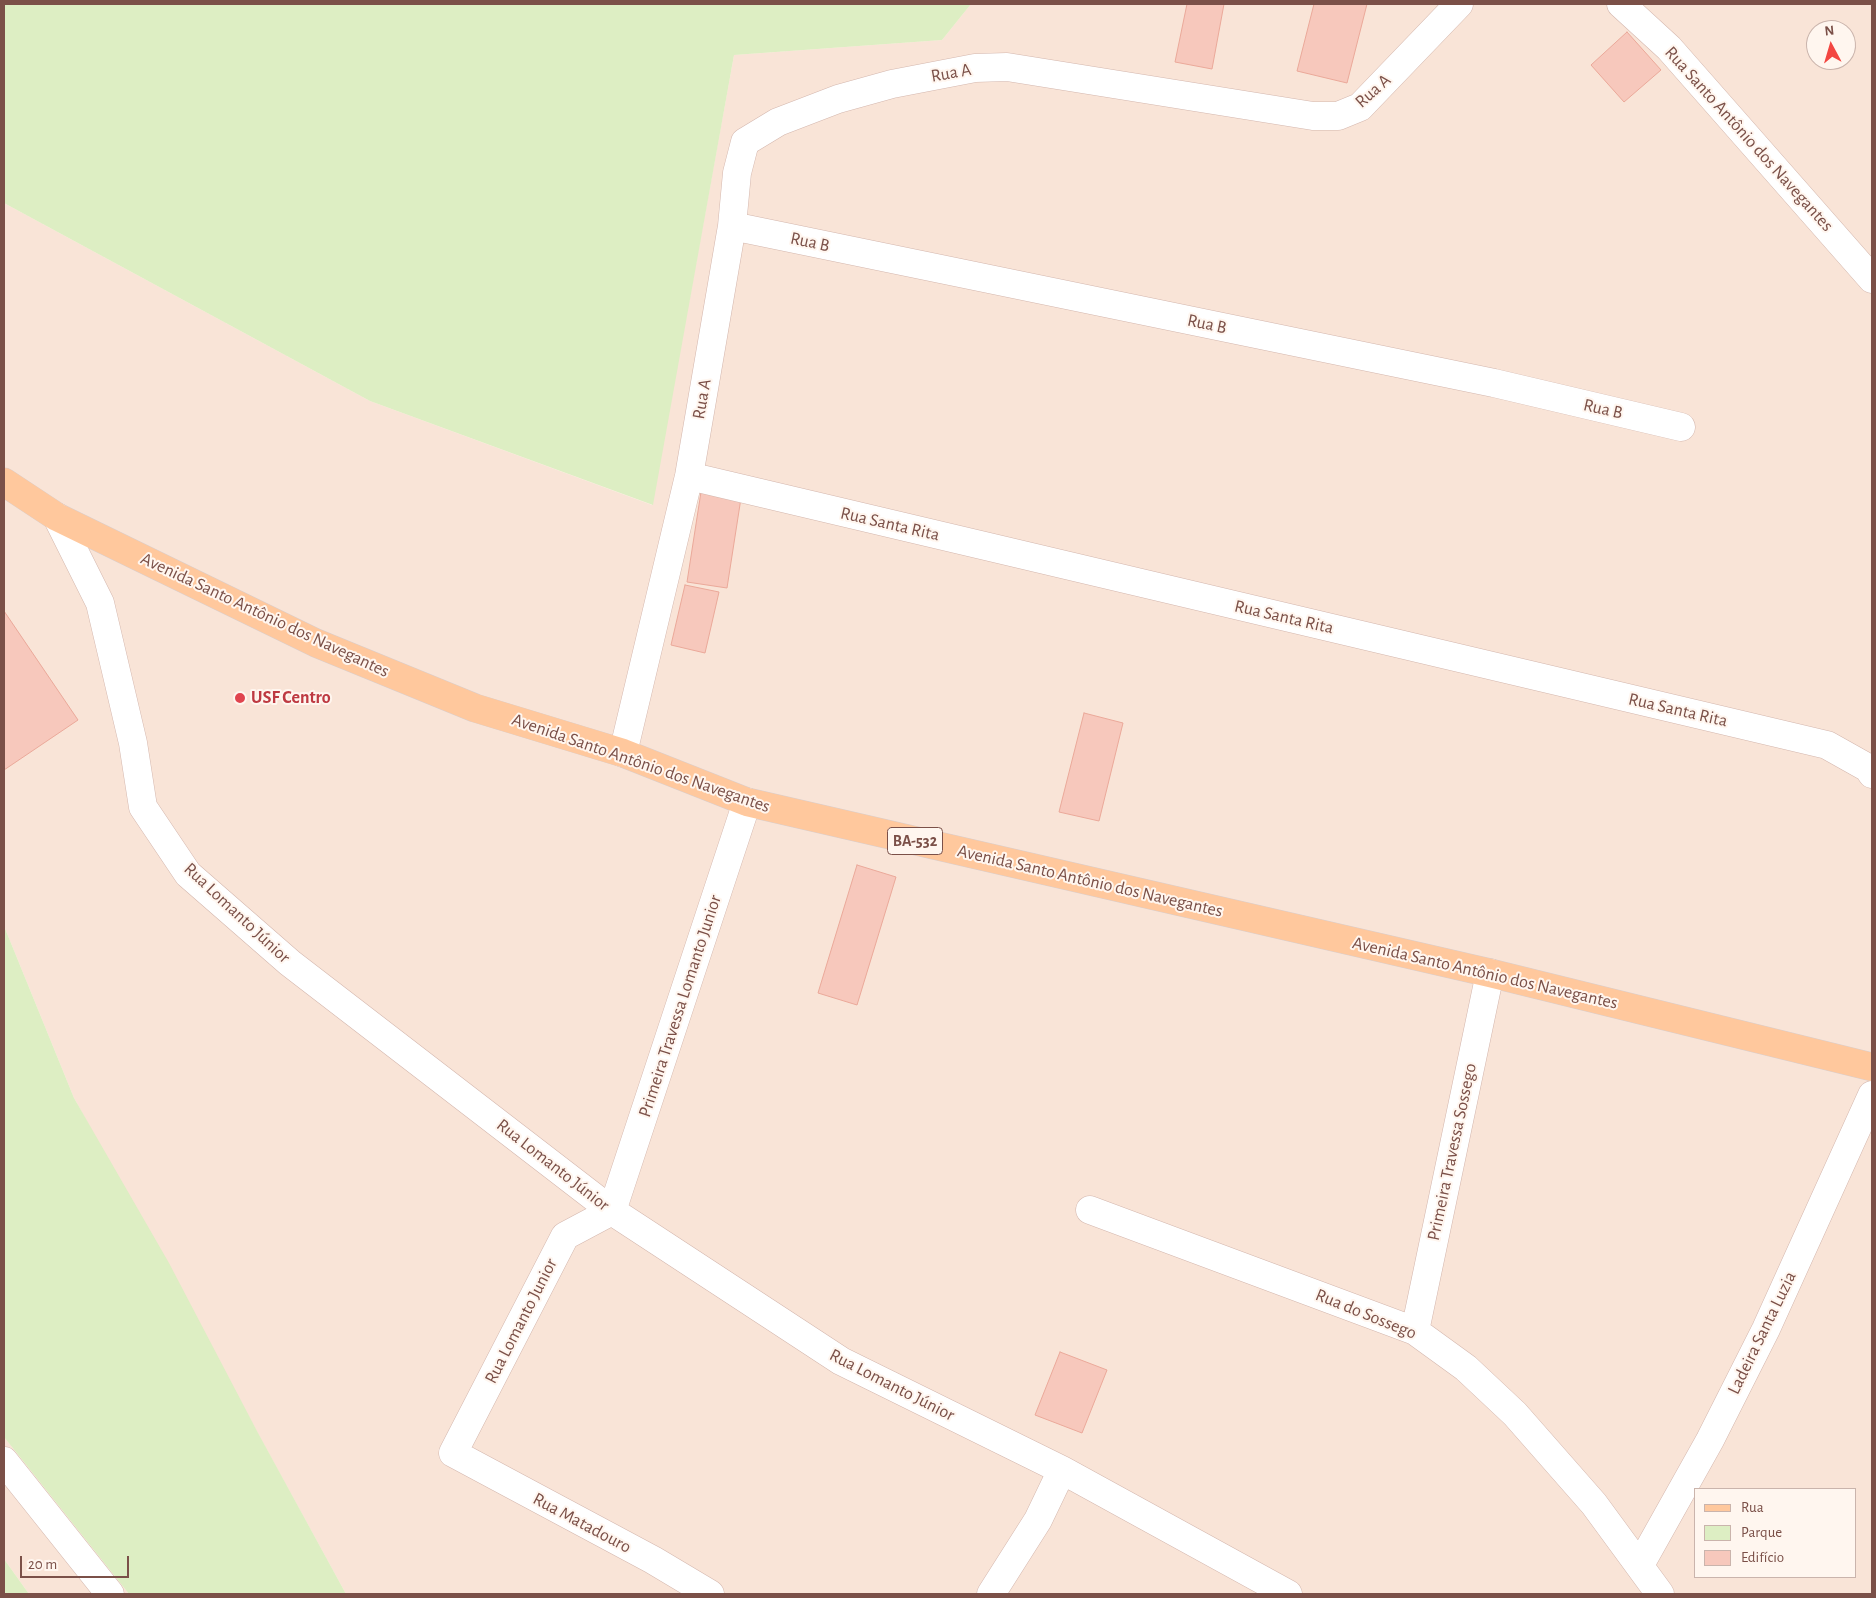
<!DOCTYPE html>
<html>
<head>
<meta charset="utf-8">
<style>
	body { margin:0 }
	#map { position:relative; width:1876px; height:1598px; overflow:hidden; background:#fef1e7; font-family:"Alegreya Sans",sans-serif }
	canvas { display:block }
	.frame { position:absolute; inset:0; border:5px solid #7b5048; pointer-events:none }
	.legend { position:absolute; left:1694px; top:1488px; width:162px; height:90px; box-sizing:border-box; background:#fff6ef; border:1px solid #cab4ac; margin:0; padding:6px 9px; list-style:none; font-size:15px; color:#7b5048 }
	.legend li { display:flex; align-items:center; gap:10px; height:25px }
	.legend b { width:25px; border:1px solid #cab4ac }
	.north { position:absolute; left:1806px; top:20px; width:50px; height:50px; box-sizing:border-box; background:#fff6ef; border:1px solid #cab4ac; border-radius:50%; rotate:354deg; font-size:14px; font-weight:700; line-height:20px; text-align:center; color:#7b5048 }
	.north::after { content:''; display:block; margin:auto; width:18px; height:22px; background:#f34641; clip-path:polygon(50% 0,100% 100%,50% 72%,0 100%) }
	.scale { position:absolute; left:20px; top:1556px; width:109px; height:22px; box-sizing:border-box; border:2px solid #7b5048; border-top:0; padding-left:6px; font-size:15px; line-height:18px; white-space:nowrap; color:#7b5048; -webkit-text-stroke:4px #fff6ef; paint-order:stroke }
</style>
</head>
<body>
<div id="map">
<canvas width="1876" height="1598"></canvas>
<div class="frame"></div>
<ul class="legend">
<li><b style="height:6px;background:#ffc89d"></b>Rua</li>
<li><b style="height:14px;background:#ddeec3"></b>Parque</li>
<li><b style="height:14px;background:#f7c8bc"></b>Edifício</li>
</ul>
<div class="north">N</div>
<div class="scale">20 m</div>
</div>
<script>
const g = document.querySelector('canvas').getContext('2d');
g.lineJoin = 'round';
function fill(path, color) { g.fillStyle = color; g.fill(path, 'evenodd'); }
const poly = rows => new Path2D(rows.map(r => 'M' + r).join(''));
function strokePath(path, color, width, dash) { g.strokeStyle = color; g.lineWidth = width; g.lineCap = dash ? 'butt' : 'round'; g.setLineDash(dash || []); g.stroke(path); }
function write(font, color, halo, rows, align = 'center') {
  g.font = font + ' "Alegreya Sans",sans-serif'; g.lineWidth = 4; g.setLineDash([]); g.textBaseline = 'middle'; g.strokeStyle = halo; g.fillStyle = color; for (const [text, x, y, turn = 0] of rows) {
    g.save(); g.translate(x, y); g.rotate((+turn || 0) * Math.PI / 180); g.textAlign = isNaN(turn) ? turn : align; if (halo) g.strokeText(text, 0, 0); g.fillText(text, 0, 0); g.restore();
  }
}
fill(poly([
	[971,4,1872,4,1872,1594,346,1594,74,1098,4,926,4,203,370,401,652,505,734,55,942,40],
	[1816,30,1846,30,1846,60,1816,60],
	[1695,1489,1855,1489,1855,1577,1695,1577],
	[4,1437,129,1594,29,1594,4,1559]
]), '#f9e4d7');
fill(poly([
	[4,4,971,4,942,40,734,55,653,505,370,401,4,203],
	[4,926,74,1098,169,1263,257,1431,346,1594,129,1594,4,1437],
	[4,1559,29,1594,4,1594]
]), '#ddeec3');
const building = poly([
	[1187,4,1224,4,1212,69,1175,62,1187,4],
	[1314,4,1367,4,1347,83,1297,71,1314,4],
	[1627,32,1661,70,1624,102,1591,65,1627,32],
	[701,492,741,498,727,588,687,582,701,492],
	[685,585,719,592,705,653,671,645,685,585],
	[4,611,78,720,4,770,4,611],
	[1084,713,1123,723,1099,821,1059,812,1084,713],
	[857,865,896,877,857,1005,818,993,857,865],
	[1060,1352,1107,1370,1082,1433,1035,1415,1060,1352]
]);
fill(building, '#f7c8bc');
strokePath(building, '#eba99a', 1);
const minor = poly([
	[1621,4,1669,48,1872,279],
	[732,226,1494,383,1681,427],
	[689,476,1827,745,1868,768,1872,774],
	[57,517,100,603,133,743,143,807,188,874,290,963,612,1211,841,1361,1062,1470,1288,1594],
	[623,753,689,476,732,226,737,173,745,142,778,122,838,99,892,84,975,68,1007,67,1313,116,1338,116,1360,107,1459,4],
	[1090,1210,1415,1331,1466,1368,1515,1414,1594,1504,1660,1594],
	[1415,1331,1490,973],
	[4,1461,110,1594],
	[1640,1565,1710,1440,1766,1329,1872,1095],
	[710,1594,653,1560,453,1453,565,1236,612,1211,747,802],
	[991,1594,1038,1520,1062,1470]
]);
const major = poly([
	[4,482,57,517,316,643,475,708,623,753,747,802,1490,973,1872,1067]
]);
strokePath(minor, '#d4b7ae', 29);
strokePath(major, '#dacecc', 29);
strokePath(minor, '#fff', 28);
strokePath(major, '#ffc89d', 28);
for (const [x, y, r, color] of [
	[240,698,6,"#e0444e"]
]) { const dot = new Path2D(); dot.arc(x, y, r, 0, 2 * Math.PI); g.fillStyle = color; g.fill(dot); strokePath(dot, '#fff6ef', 2); }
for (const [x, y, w] of [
	[915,841,55]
]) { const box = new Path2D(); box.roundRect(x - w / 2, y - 13.5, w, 27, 4); g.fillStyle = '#fff6ef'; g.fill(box); strokePath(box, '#7b5048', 1); }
write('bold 16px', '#7b5048', null, [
	["BA-532",915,841]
]);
write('18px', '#7b5048', '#fff6ef', [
	["Rua A",951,73,-10],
	["Rua A",1373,91,-42],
	["Rua Santo Antônio dos Navegantes",1749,139,48],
	["Rua B",810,242,12],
	["Rua B",1207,324,12],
	["Rua A",702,399,-80],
	["Rua B",1603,409,13],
	["Rua Santa Rita",890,524,13],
	["Avenida Santo Antônio dos Navegantes",265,615,25],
	["Rua Santa Rita",1284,617,13],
	["Rua Santa Rita",1678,710,13],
	["Avenida Santo Antônio dos Navegantes",641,763,19],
	["Avenida Santo Antônio dos Navegantes",1090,881,13],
	["Rua Lomanto Júnior",237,913,43],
	["Avenida Santo Antônio dos Navegantes",1485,973,13],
	["Primeira Travessa Lomanto Junior",680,1006,-72],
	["Primeira Travessa Sossego",1452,1152,-78],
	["Rua Lomanto Júnior",553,1165,38],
	["Rua do Sossego",1366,1314,22],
	["Rua Lomanto Junior",521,1321,-63],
	["Ladeira Santa Luzia",1762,1333,-64],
	["Rua Lomanto Júnior",892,1385,27],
	["Rua Matadouro",582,1523,28]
]);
write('bold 18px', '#be3a42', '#fff6ef', [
	["USF Centro",251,698]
], 'left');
</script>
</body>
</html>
